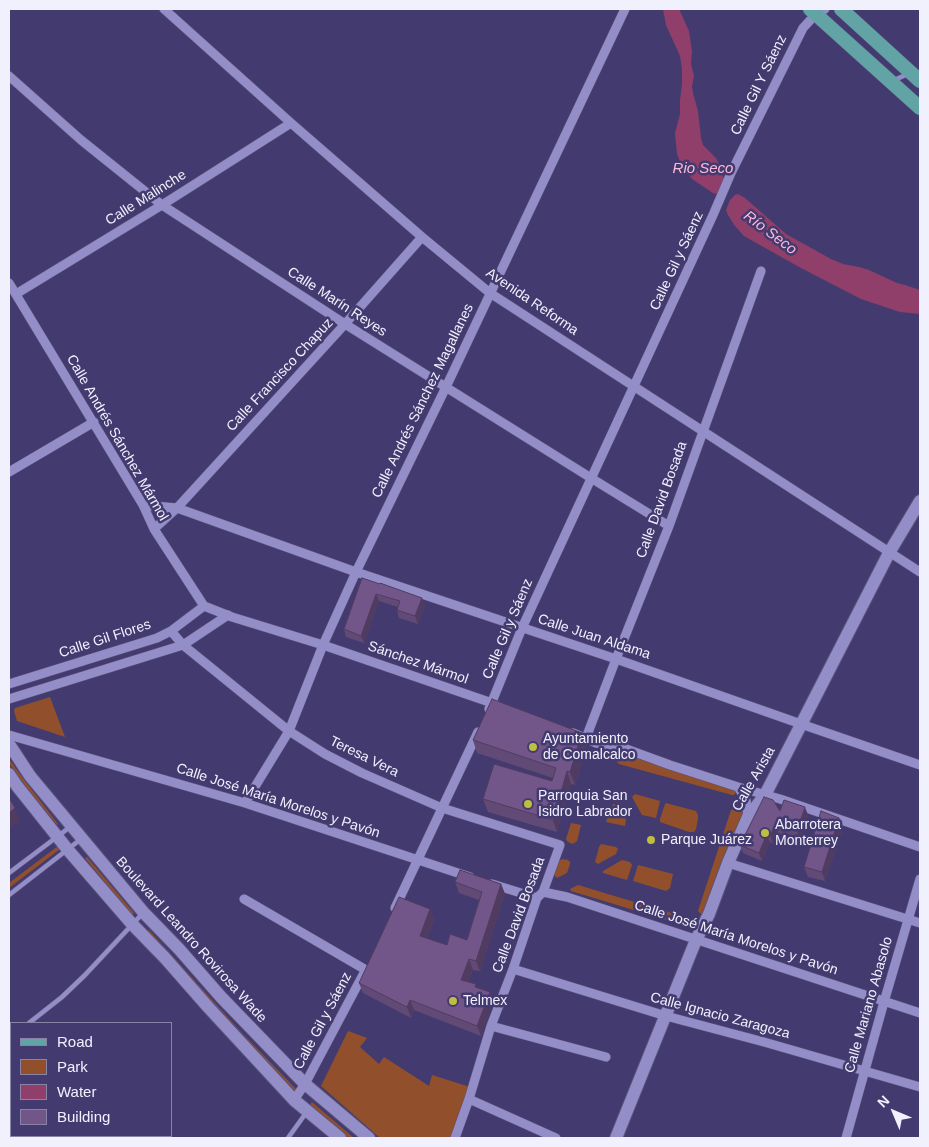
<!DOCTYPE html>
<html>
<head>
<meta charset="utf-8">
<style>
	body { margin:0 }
	#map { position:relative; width:929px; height:1147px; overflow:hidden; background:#433b6f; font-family:Arial,sans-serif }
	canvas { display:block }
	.frame { position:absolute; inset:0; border:10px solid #f1f0fd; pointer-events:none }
	.legend { position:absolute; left:10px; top:1022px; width:162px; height:115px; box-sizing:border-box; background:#433b6f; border:1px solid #8983a8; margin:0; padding:6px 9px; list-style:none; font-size:15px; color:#f1f0fd }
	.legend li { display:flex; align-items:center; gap:10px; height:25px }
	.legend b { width:25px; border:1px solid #8983a8 }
	.north { position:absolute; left:869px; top:1087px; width:50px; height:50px; -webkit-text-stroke:4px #433b6f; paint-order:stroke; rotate:315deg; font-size:14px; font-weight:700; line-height:20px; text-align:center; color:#f1f0fd }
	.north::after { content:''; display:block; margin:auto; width:18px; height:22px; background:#f1f0fd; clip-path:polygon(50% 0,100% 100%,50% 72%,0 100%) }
</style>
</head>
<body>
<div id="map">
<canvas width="929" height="1147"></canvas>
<div class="frame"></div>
<ul class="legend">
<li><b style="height:6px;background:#62a4a5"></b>Road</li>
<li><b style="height:14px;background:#91502b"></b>Park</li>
<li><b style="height:14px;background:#8f3f6a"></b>Water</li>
<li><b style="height:14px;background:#725689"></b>Building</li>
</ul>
<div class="north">N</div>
</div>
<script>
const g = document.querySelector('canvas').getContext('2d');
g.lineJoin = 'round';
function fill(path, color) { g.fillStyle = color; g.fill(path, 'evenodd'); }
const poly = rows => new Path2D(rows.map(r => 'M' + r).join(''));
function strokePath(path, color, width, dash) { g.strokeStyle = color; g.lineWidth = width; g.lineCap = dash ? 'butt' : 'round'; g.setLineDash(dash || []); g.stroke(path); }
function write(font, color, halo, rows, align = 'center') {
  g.font = font + ' Arial,sans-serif'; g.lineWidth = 5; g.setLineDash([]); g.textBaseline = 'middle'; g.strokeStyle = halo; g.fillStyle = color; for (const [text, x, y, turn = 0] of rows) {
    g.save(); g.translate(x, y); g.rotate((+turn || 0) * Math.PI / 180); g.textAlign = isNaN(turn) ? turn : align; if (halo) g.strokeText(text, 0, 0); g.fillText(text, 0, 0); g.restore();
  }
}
fill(poly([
	[50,697,65,737,17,721,14,711,15,708],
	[618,752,734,790,736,792,734,795,732,795,619,764,617,762,616,757],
	[9,759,25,781,58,824,57,825,23,784,9,763],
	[635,794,660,801,656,818,642,815,632,797],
	[666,803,696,811,698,815,698,819,696,829,694,832,689,832,660,822,660,819,665,804],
	[614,804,618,804,626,819,625,826,606,822,611,807],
	[740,808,744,811,745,816,705,914,702,915,698,911,731,810],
	[571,823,581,825,577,841,573,844,570,843,567,841,566,839],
	[62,843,64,846,9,888,9,883],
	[601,844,616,847,618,849,616,854,598,864,595,862,599,847],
	[87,857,134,913,132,915,85,858],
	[562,859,568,860,570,862,570,864,567,873,557,878,554,875,559,861],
	[622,860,630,862,632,865,627,880,603,873,603,871],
	[638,865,673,874,670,888,666,891,633,881],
	[578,885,681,916,684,918,686,924,685,925,683,925,571,891,570,889],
	[149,930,242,1033,297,1090,296,1093,242,1036,147,931],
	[348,1031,367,1038,360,1047,379,1064,384,1057,429,1086,432,1075,470,1087,452,1138,380,1138,321,1086],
	[312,1102,354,1138,348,1138,310,1105]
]), '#91502b');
fill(poly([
	[663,9,679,9,689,31,692,52,691,64,694,76,692,86,693,93,698,111,701,138,703,145,716,158,721,169,724,180,718,194,713,193,692,179,681,164,677,154,675,133,680,114,680,100,682,84,682,69,680,56,666,25],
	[738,194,745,198,786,234,831,259,843,264,859,267,869,270,897,283,905,285,920,290,920,314,900,312,861,299,799,267,744,236,735,226,728,215,726,210,730,200,735,195]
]), '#8f3f6a');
const lane = poly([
	[892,81,908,74],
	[9,873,70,827],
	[9,895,81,839],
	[29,1023,62,997,85,975,143,913],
	[288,1138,306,1113]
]);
const street = poly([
	[164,9,291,123,422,237,490,293,920,572],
	[9,76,81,140,162,205,345,324,591,478,669,526],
	[9,283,143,505,154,529,204,606],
	[16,294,162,205,291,123],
	[9,472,94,422],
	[143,505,177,508,356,572,616,659,801,724,920,765],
	[154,529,177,508,345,324,422,237],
	[204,606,232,617,323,645,495,704],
	[171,631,183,645,289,731,325,754,362,773,442,808,560,845,543,892,537,898,513,969,491,1026,469,1099,455,1138],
	[9,684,157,638,171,631,204,606],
	[9,699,183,645,228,615],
	[489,709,522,628,713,215,731,173,803,28,816,14,825,9],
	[573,733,596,743,618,746,670,765,738,787,780,799,920,847],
	[9,735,245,803,470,877],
	[586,738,616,659,669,526,761,271],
	[738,787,746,800,748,817],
	[245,803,289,731,323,645,356,572,446,387,625,9],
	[728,863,920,923],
	[492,884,537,898],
	[543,892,567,897,920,1013],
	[244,899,366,970],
	[395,908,478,732],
	[513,969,666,1016,764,1042,920,1087],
	[491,1026,606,1057],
	[469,1099,556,1138],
	[294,1100,305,1084,365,971],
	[846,1138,884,1002,920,879]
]);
const secondary = poly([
	[9,744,30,776,144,913,179,949,221,997,305,1084,369,1138],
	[9,774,17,786,68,850,132,924,165,958,208,1007,294,1100,340,1138],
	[616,1138,696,940,709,914,728,863,748,817,765,795,889,553,920,501]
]);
const primary = poly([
	[810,9,920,108],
	[841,9,920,81]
]);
strokePath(lane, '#5a537b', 5.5);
strokePath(street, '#5a537b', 10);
strokePath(secondary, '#5a537b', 14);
strokePath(primary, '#5a537b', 15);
strokePath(lane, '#948ec8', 4.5);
strokePath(street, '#948ec8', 9);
strokePath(secondary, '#948ec8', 12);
strokePath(primary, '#62a4a5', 14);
fill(poly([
	[362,578,425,605,418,624,399,618,397,610,398,607,379,601,364,643,346,637,344,629],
	[582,733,587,745,575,785,571,784,557,832,488,812,483,799,552,781,553,778,477,753,473,740],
	[780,811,808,815,800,839,788,834,778,834,773,844,770,842,762,861,743,853,740,845],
	[843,827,825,881,808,877,804,867],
	[455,882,501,884,505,894,480,971,473,970,468,982,477,988,490,992,493,1002,481,1036,414,1010,411,1018,363,993,359,983,430,909,434,919,427,938,447,945,467,940,479,900,459,893]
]), '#624a76');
fill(poly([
	[376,594,379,601,364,643,361,636],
	[422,598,425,605,418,624,415,616],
	[582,733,587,745,575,785,570,772],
	[567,771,571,784,557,832,553,820],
	[805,807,808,815,800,839,797,831],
	[15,808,20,821,9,828,9,813],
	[839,818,843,827,825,881,822,872],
	[775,825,778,834,773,844,770,836],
	[767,834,770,842,762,861,759,853],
	[501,884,505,894,480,971,476,961],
	[430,909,434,919,424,946,420,936],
	[469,959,473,970,465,990,461,980],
	[490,992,493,1002,481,1036,477,1026],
	[410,1000,414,1010,411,1018,407,1007]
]), '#503c60');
const building = poly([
	[362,578,380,584,380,583,422,598,415,616,397,610,400,601,376,594,361,636,344,629,362,578],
	[492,699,582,733,570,772,567,771,553,820,483,799,494,764,552,781,556,768,473,740,492,699],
	[764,797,773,800,780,811,784,800,805,807,797,831,785,826,775,825,770,836,767,834,759,853,740,845,764,797],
	[9,798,15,808,9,813,9,798],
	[821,811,839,818,822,872,804,867,821,811],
	[460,870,501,884,476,961,469,959,461,980,476,984,475,987,490,992,477,1026,410,1000,407,1007,359,983,399,897,430,909,420,936,447,945,450,934,467,940,482,892,455,882,460,870]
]);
fill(building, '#725689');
strokePath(building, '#503c60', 1);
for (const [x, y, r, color] of [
	[533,747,5,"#c0be41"],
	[528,804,5,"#c0be41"],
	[765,833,5,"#c0be41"],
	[651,840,5,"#c0be41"],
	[453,1001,5,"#c0be41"]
]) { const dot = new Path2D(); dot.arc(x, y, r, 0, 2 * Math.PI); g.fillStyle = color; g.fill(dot); strokePath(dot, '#433b6f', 2); }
write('14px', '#f1f0fd', '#433b6f', [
	["Calle Gil Y Sáenz",759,85,-64],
	["Calle Malinche",146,198,-32],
	["Calle Gil y Sáenz",677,261,-65],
	["Calle Marín Reyes",337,302,33],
	["Avenida Reforma",532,302,34],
	["Calle Francisco Chapuz",280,375,-47],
	["Calle Andrés Sánchez Magallanes",423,401,-64],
	["Calle Andrés Sánchez Mármol",117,438,60],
	["Calle David Bosada",662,500,-70],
	["Calle Gil y Sáenz",508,629,-67],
	["Calle Juan Aldama",594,637,18],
	["Calle Gil Flores",105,639,-18],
	["Sánchez Mármol",418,663,19],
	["Teresa Vera",364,757,26],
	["Calle Arista",754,779,-60],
	["Calle José María Morelos y Pavón",278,801,18],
	["Calle David Bosada",519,915,-69],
	["Calle José María Morelos y Pavón",736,938,18],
	["Boulevard Leandro Rovirosa Wade",191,940,48],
	["Calle Mariano Abasolo",869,1005,-74],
	["Calle Ignacio Zaragoza",720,1016,15],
	["Calle Gil y Sáenz",323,1021,-62]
]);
write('14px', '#f1f0fd', '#433b6f', [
	["Ayuntamiento",543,739],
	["de Comalcalco",543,755],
	["Parroquia San",538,796],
	["Isidro Labrador",538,812],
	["Abarrotera",775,825],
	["Monterrey",775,841],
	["Parque Juárez",661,840],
	["Telmex",463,1001]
], 'left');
write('italic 15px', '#fdb8d9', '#433b6f', [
	["Rio Seco",703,169],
	["Río Seco",770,233,37]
]);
</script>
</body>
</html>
